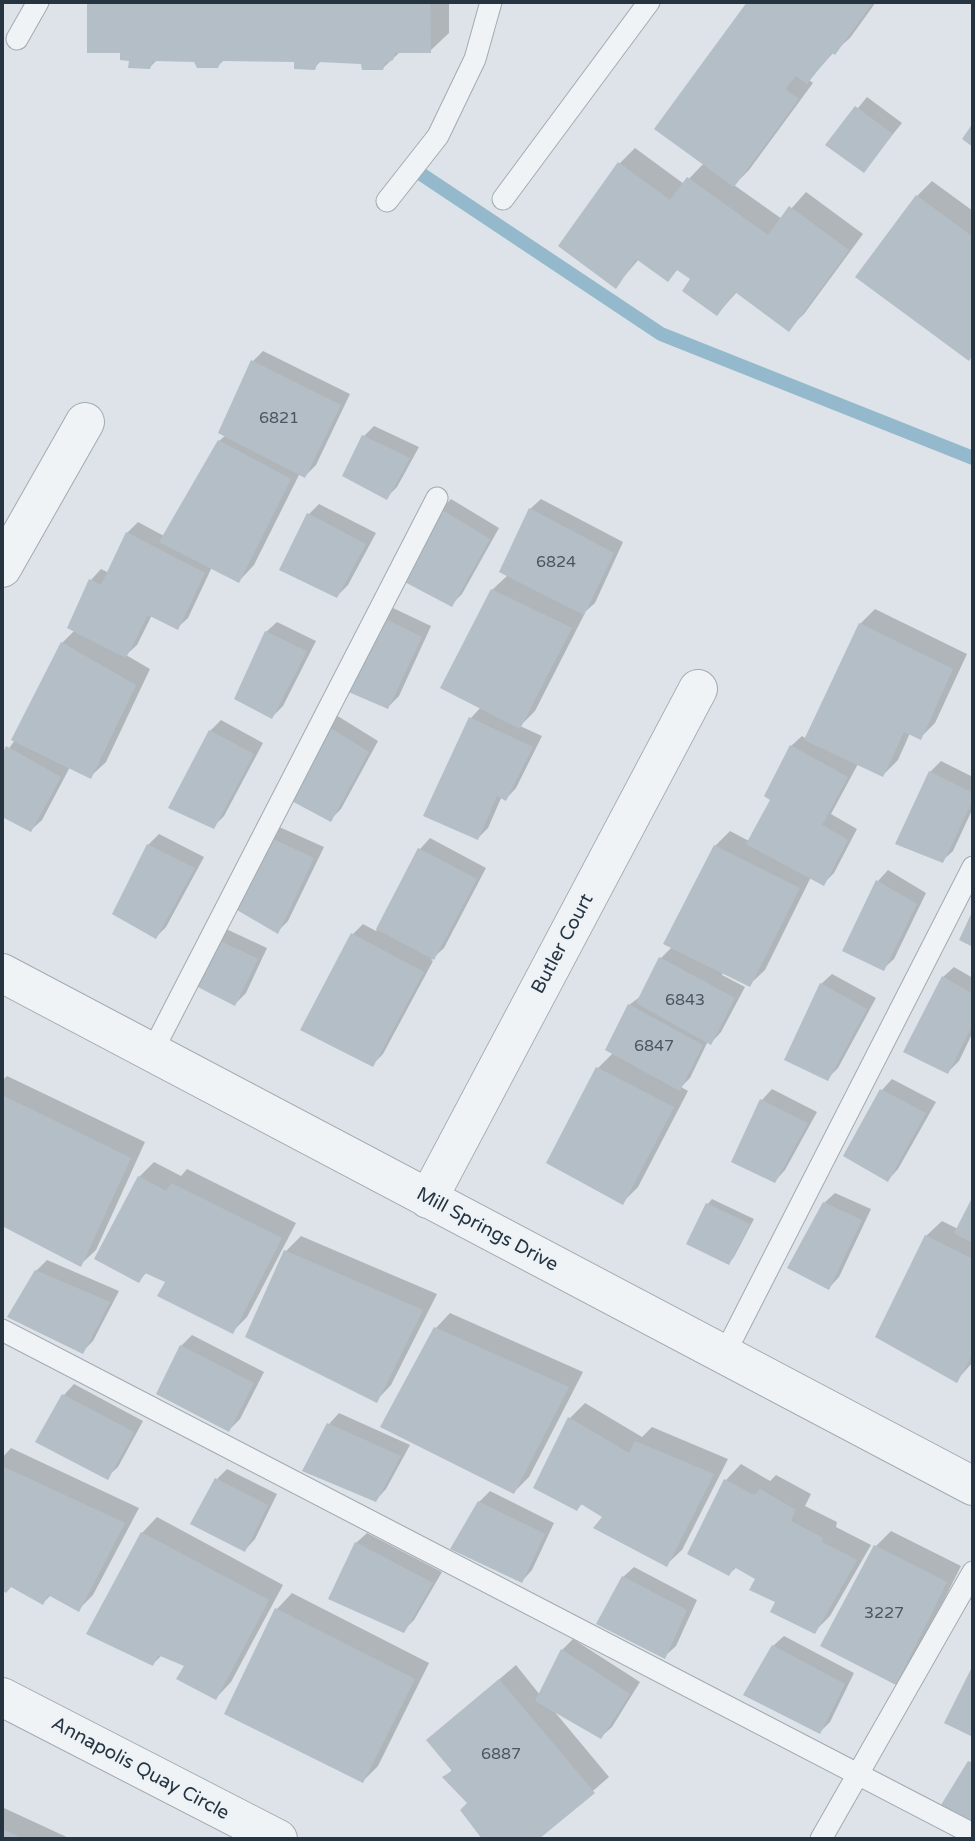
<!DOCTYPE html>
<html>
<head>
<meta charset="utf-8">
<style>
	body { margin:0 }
	#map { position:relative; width:975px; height:1841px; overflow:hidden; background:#dde3e8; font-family:"Varela Round",sans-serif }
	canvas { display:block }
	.frame { position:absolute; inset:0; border:4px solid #253440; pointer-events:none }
</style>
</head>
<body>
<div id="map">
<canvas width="975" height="1841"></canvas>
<div class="frame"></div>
</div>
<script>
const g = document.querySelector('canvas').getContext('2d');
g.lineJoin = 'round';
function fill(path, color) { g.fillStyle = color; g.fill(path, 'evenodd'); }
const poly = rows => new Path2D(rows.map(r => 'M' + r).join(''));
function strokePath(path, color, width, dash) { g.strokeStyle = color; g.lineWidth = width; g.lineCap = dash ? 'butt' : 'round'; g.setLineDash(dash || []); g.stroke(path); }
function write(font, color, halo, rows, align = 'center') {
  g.font = font + ' "Varela Round",sans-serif'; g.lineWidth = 6; g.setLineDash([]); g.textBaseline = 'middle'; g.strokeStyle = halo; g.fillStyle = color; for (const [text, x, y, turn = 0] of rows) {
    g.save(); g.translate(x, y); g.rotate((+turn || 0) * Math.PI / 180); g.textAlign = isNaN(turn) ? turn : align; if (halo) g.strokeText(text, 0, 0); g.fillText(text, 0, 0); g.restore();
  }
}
fill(poly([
	[88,2,449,2,449,33,430,51,400,52,383,68,363,63,321,61,314,68,295,60,224,60,218,66,195,60,157,60,150,67,131,60,121,52,89,51],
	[750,2,876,2,850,38,834,52,809,80,813,83,749,170,734,185,782,219,806,192,863,234,804,314,788,329,737,292,717,314,693,278,678,269,667,280,639,259,616,286,620,163,635,148,684,184,704,163,657,129],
	[867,97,902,123,863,171,828,145],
	[932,181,973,211,973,354,969,358,917,196],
	[263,351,350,394,316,465,305,476,300,473,254,565,239,581,212,567,188,618,177,628,152,615,137,645,126,655,150,669,106,762,90,777,70,767,42,820,31,830,2,815,2,758,15,740,62,643,75,630,70,627,91,580,101,569,109,573,127,533,138,522,164,536,219,441,226,435,253,361],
	[374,426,419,447,397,487,386,498,364,436],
	[451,499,499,528,462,594,452,604,441,509],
	[541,499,623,542,595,603,586,611,535,711,520,726,542,736,516,788,506,799,502,796,488,828,478,838,471,718,481,707,492,590,508,575,530,509],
	[319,504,376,533,348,585,337,596,309,514],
	[393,608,431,626,399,696,388,707,383,618],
	[875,609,967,654,935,723,920,738,910,733,898,760,883,775,858,764,831,814,857,829,834,873,824,883,811,877,765,970,749,985,723,972,722,975,745,987,721,1032,711,1043,708,1041,690,1078,681,1087,688,1091,638,1187,623,1202,598,1068,613,1053,629,1005,641,996,661,958,672,947,715,846,730,831,749,841,772,799,791,746,802,736,805,738,860,624],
	[277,622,316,641,283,706,272,717,266,632],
	[336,715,378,741,341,809,330,820,325,725],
	[221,720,263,743,224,816,213,827,210,731],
	[941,761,973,777,973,808,953,851,942,861,930,772],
	[277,826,324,847,288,921,278,931,232,906],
	[159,834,204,857,166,927,156,937,148,845],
	[430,838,486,868,444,948,431,960,433,961,383,1054,372,1065,353,934,363,924,376,931,420,849],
	[888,870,926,893,894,959,883,969,844,950,878,881],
	[224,928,267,948,246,993,235,1004,192,983],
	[954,967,973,978,973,1032,959,1061,948,1072,943,977],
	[832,974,876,998,838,1068,827,1079,821,984],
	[7,1076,145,1142,96,1250,80,1265,2,1224,2,1081],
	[892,1079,936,1102,898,1169,888,1180,882,1090],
	[772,1089,817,1112,785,1170,775,1181,733,1161,762,1100],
	[154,1162,181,1176,187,1169,296,1223,247,1317,232,1332,168,1282,147,1272,139,1281,139,1177],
	[835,1193,871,1209,839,1277,829,1288,824,1203],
	[712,1199,754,1219,734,1257,729,1263,707,1205],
	[973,1199,973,1362,956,1381,926,1236,942,1221,958,1229],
	[301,1236,437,1294,391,1385,376,1401,286,1251],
	[47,1260,119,1291,93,1341,82,1352,36,1271],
	[450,1313,583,1372,529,1477,514,1492,435,1329],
	[192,1335,264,1372,240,1419,229,1430,181,1346],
	[74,1384,143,1421,118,1467,107,1477,38,1441,64,1395],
	[585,1403,642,1437,652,1427,728,1459,682,1550,666,1565,604,1516,583,1503,577,1509,535,1487,570,1418],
	[339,1413,410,1445,386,1489,376,1500,305,1470,329,1424],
	[11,1448,139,1508,93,1595,78,1610,51,1595,43,1603,11,1585,6,1591,2,1588,2,1458],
	[741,1464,770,1481,776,1475,811,1494,805,1506,837,1522,836,1527,871,1545,830,1616,814,1632,778,1602,757,1579,737,1567,729,1574,689,1553,726,1480],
	[227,1469,277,1494,255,1539,245,1550,217,1479],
	[490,1491,554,1523,532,1570,522,1581,479,1502],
	[157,1517,283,1585,231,1682,216,1698,187,1666,162,1655,153,1664,142,1533],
	[891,1531,961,1566,910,1668,895,1683,823,1646,876,1546],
	[367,1533,442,1572,414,1620,403,1631,356,1543],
	[634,1567,697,1600,676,1646,665,1656,623,1577],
	[292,1593,429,1663,378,1766,363,1781,227,1713,277,1609],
	[784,1636,854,1673,830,1722,820,1732,773,1646],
	[573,1639,640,1682,612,1727,601,1737,554,1711,609,1777,537,1839,485,1839,462,1810,470,1802,445,1777,453,1769,428,1740,516,1665,540,1695,562,1650],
	[973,1758,973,1819,944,1804],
	[4,1808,71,1839,2,1839,2,1811]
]), '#0003');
strokePath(poly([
	[421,174,661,334,973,458]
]), '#94b9cc', 14);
fill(poly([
	[87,2,430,2,431,53,395,53,393,60,385,63,383,70,362,70,361,64,318,62,315,70,294,69,294,62,221,61,218,68,197,68,194,62,153,61,150,69,128,68,129,61,120,60,120,53,87,53],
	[747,2,873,2,835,55,832,53,807,84,796,76,785,89,799,99,734,187,654,129],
	[855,106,893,134,864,173,825,145],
	[973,123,973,147,962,139],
	[618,162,670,200,687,177,768,235,789,206,849,250,789,332,735,292,717,316,682,291,690,279,677,270,668,282,636,259,616,289,558,246],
	[916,195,973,237,973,355,969,361,855,277],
	[251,360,341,405,305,478,218,433],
	[362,435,410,458,387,500,342,476],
	[218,440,291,479,239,583,159,542],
	[439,508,490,539,452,607,399,579],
	[529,508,614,553,584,615,499,572],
	[307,513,366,544,337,598,279,570],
	[126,532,205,573,178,630,148,615,126,658,67,628,89,579,101,585],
	[491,589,572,628,520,729,440,688],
	[381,617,422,637,388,709,344,690],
	[859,623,953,669,921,740,904,732,883,777,804,740],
	[265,631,307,651,272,719,234,699],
	[61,642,136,685,91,779,11,740],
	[469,717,533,747,506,801,497,796,478,840,423,816],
	[324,724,369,752,331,822,286,798],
	[209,730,254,754,214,829,168,808],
	[790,745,848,777,822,825,848,840,824,886,746,844,770,800,764,796],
	[6,746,61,777,31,832,2,817,2,754],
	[929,771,973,793,973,800,943,863,895,844],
	[265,835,314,858,278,934,230,906],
	[147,844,195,868,156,939,112,914],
	[714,845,800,888,750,987,663,944],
	[418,848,477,879,434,960,376,929],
	[876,880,917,904,884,971,842,951],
	[973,910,973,947,959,940],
	[351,933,424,972,373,1067,300,1030],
	[212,937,258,959,235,1006,190,983],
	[659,957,735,998,711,1045,636,1003],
	[942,976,973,994,973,1024,948,1074,903,1052],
	[820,983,867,1009,828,1081,784,1060],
	[628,1004,703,1045,680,1091,605,1050],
	[596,1067,674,1107,623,1205,546,1163],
	[880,1089,926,1113,888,1182,843,1156],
	[2,1095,131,1158,81,1267,2,1226],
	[760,1099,808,1123,775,1183,731,1162],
	[138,1176,166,1191,171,1183,282,1238,233,1334,157,1296,165,1282,145,1273,139,1283,94,1259],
	[973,1196,973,1243,954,1233],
	[823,1202,862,1220,829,1290,787,1268],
	[706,1203,750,1224,729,1265,686,1244],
	[925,1235,973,1259,973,1353,957,1383,875,1337],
	[284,1250,423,1310,377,1403,245,1337],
	[35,1270,110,1302,83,1354,7,1317],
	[434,1327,569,1387,514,1494,380,1427],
	[180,1345,254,1383,229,1432,156,1394],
	[62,1394,134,1432,108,1480,35,1442],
	[568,1417,629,1453,635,1441,714,1474,667,1567,593,1528,602,1517,581,1504,577,1511,533,1488],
	[327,1423,401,1456,376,1502,302,1471],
	[2,1466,125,1523,79,1612,48,1595,43,1605,11,1587,6,1593,2,1590],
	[215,1478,268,1505,245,1552,190,1524],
	[724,1479,754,1495,760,1489,796,1510,791,1521,823,1538,822,1542,857,1560,815,1634,770,1612,775,1602,749,1590,755,1579,734,1567,729,1576,687,1554],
	[478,1501,545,1534,522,1583,450,1549],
	[141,1532,269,1600,216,1700,176,1679,184,1666,158,1655,153,1666,86,1634],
	[355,1542,433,1583,404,1633,328,1599],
	[874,1545,947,1582,896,1685,820,1646],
	[622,1576,687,1610,665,1659,596,1624],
	[275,1608,415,1679,363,1783,224,1714],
	[772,1645,845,1684,820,1734,743,1695],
	[561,1649,630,1694,601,1739,535,1701],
	[973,1665,973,1737,944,1723],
	[499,1679,595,1793,539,1839,482,1839,460,1810,467,1803,442,1777,452,1771,426,1740],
	[968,1761,973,1763,973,1821,941,1805],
	[2,1829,24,1839,2,1839]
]), '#b4bec6');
const service = poly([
	[17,39,38,2],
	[503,199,649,2],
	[387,201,438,136,475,59,491,2],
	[152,1052,437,498],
	[2,1330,973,1834],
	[724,1355,973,867],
	[821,1839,973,1572]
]);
const minor = poly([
	[2,568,85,422],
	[2,973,973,1486],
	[428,1199,698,689],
	[2,1697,278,1839]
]);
strokePath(service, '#a2abb2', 23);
strokePath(minor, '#a2abb2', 40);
strokePath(service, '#f0f3f6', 21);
strokePath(minor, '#f0f3f6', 38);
write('16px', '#495662', null, [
	["6821",279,419],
	["6824",556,563],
	["6843",685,1001],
	["6847",654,1047],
	["3227",884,1614],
	["6887",501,1755]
]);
write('19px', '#253440', '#edf2f6', [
	["Butler Court",563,944,-62],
	["Mill Springs Drive",487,1230,28],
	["Annapolis Quay Circle",140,1769,28]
]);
</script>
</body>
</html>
